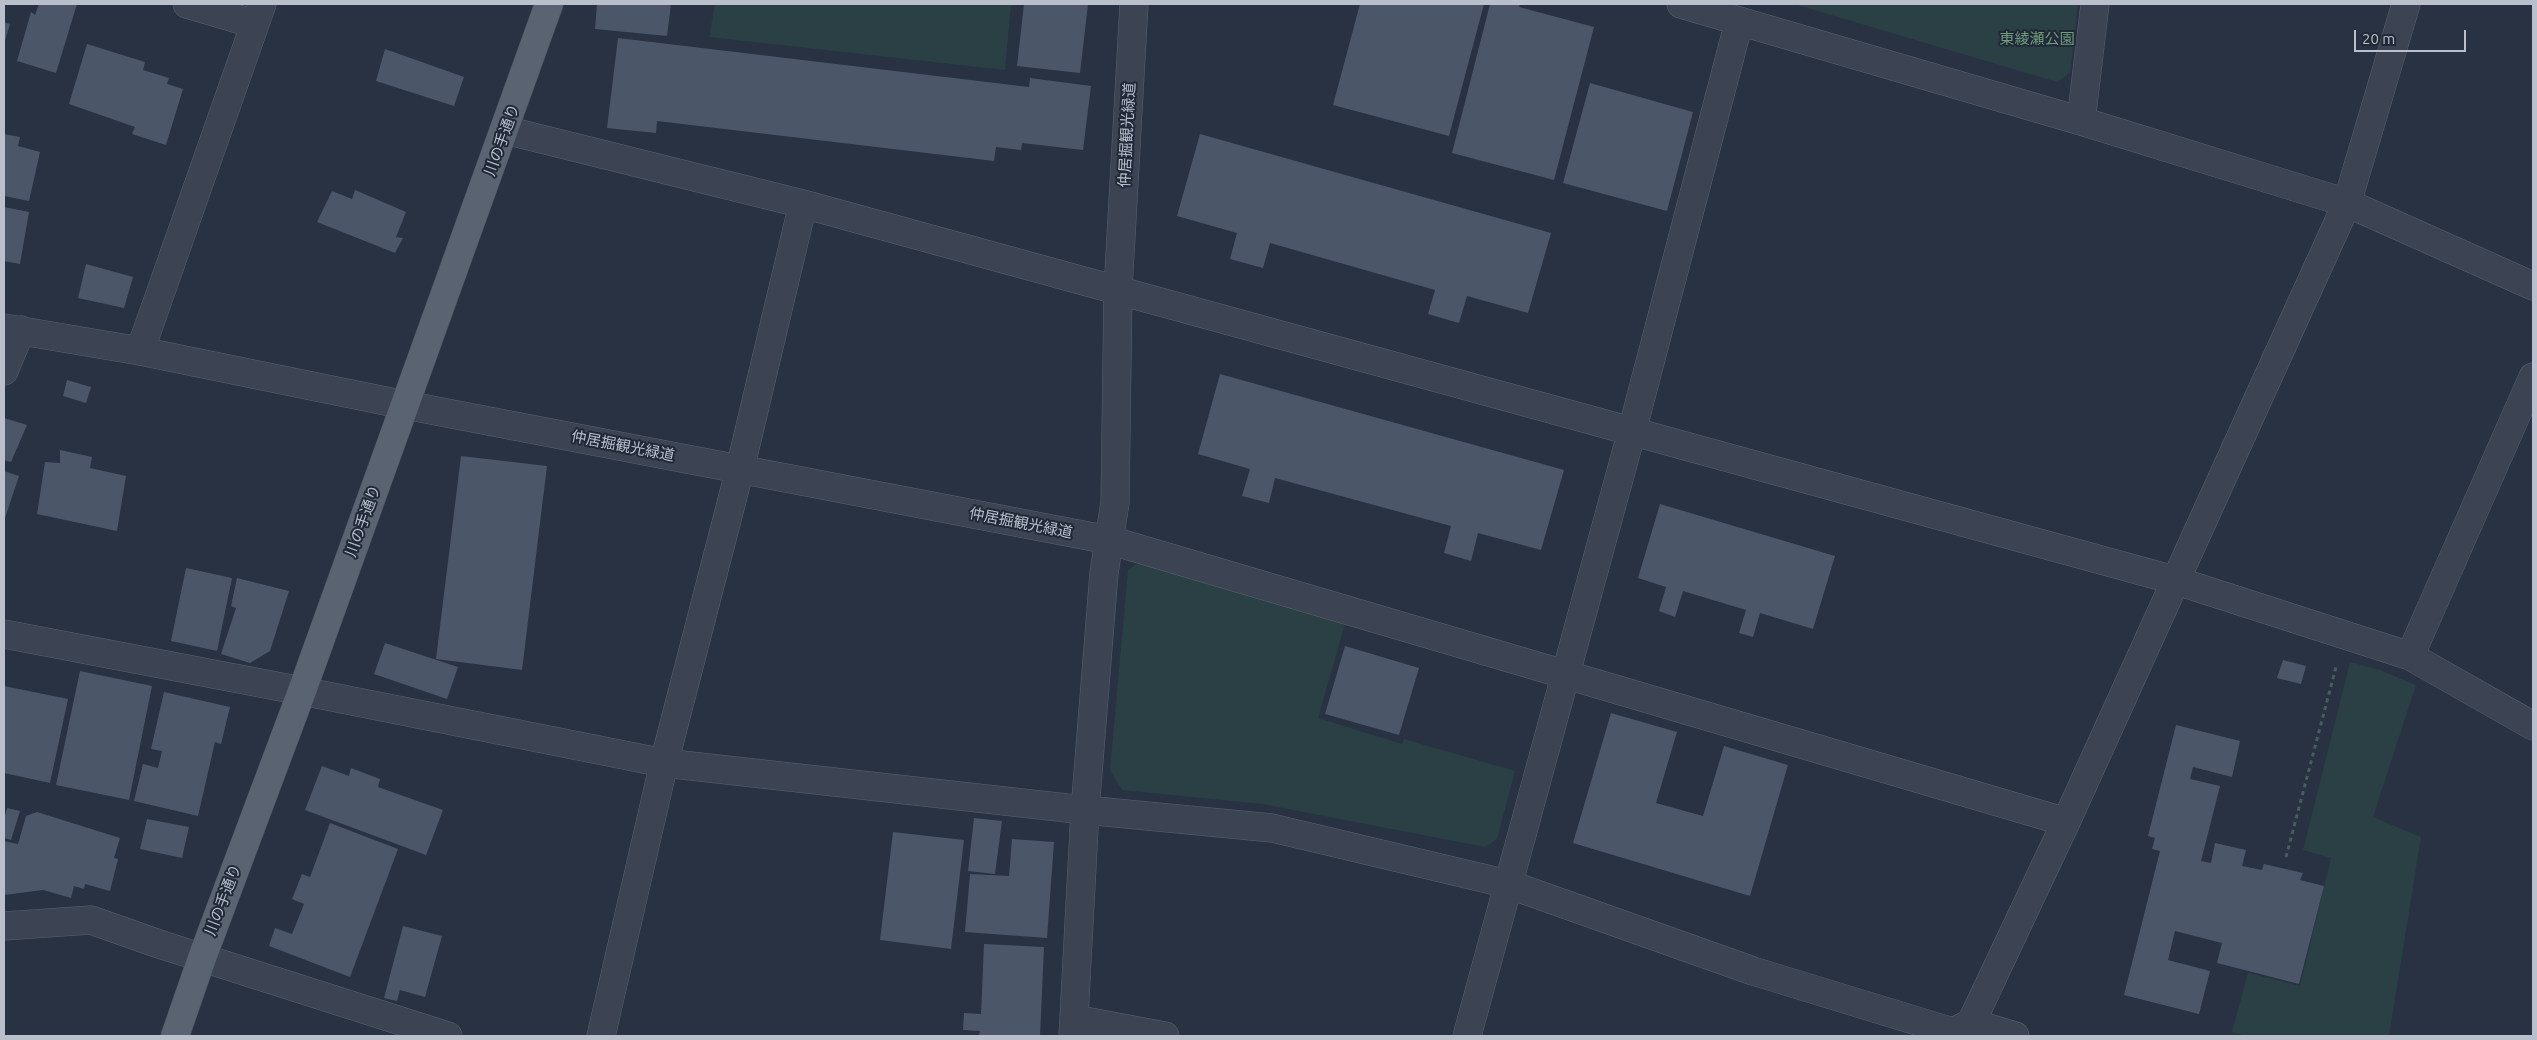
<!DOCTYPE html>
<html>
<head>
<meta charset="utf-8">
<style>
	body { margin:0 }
	#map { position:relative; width:2537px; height:1040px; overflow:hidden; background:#283243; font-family:Ubuntu,sans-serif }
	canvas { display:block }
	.frame { position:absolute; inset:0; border:5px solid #b9c0cc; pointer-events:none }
	.scale { position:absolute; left:2354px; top:30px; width:112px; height:22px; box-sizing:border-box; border:2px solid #b9c0cc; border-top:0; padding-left:6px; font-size:15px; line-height:18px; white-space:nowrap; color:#b9c0cc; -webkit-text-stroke:4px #202938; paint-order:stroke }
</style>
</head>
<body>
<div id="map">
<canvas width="2537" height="1040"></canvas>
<div class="frame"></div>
<div class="scale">20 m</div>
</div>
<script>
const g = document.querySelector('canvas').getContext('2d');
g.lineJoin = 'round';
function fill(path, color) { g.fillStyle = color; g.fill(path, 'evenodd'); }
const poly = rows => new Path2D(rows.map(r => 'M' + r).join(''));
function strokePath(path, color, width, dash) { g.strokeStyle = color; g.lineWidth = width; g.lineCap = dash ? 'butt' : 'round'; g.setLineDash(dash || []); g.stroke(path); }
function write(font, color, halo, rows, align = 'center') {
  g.font = font + ' Ubuntu,"Noto Sans JP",sans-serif'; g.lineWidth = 4; g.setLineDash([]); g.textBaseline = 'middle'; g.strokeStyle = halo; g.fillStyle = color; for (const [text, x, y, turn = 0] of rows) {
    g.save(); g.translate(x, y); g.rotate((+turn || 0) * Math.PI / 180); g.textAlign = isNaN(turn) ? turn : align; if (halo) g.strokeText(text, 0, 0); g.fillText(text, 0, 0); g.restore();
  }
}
fill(poly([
	[715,4,1011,4,1005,70,709,37],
	[1794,4,2078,4,2070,73,2057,82],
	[1140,562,1345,624,1318,718,1402,744,1404,739,1515,771,1497,839,1485,847,1262,804,1122,790,1110,770,1128,570],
	[2350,662,2380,670,2416,685,2373,817,2421,837,2389,1036,2246,1036,2232,1032,2248,973,2300,986,2331,858,2303,850]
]), '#2a4044');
fill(poly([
	[39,4,77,4,56,73,17,61,31,12,35,15],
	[597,4,671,4,667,36,595,29],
	[1024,4,1088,4,1080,73,1017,66],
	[1360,4,1484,4,1449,136,1333,105],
	[1490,4,1520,4,1519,7,1594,27,1554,180,1452,153],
	[4,22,10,24,4,44],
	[618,38,1029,87,1030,78,1091,86,1083,150,1022,143,1021,150,996,147,994,161,657,121,656,133,607,128],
	[87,44,145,62,143,70,169,78,167,84,183,89,166,145,132,134,135,127,69,104],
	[385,49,464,77,454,106,376,81],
	[1590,83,1693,112,1667,211,1563,183],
	[4,134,20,137,18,146,40,152,29,201,4,196],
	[1200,134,1551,233,1528,313,1467,296,1459,323,1428,314,1435,290,1270,243,1263,268,1230,259,1237,233,1177,216],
	[355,190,406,212,396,237,403,238,395,253,317,222,332,191,352,199],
	[4,207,29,212,20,264,4,261],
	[86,264,133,277,124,308,78,298],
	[1220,374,1564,470,1541,550,1478,533,1471,561,1444,553,1451,526,1275,478,1269,503,1242,496,1250,469,1198,454],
	[67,380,91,387,86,403,63,396],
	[4,418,27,425,11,462,4,460],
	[60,450,92,457,90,468,126,476,117,531,37,514,45,462,60,463],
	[461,456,547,466,522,670,436,659],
	[4,471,19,476,4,521],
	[1660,504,1835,556,1813,629,1760,613,1753,637,1739,633,1746,610,1683,591,1675,617,1659,611,1666,587,1638,578],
	[186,568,232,578,217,651,171,641],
	[237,578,289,591,270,651,250,663,221,654,236,608,231,606],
	[385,643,458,667,447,699,374,674],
	[1345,646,1419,668,1399,735,1325,714],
	[2283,660,2306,666,2301,684,2277,678],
	[80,671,152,686,129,800,56,785],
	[4,686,68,699,50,783,4,773],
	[164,692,230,707,221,744,215,742,198,816,134,801,143,764,158,768,162,751,151,749],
	[1611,713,1677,732,1656,803,1703,816,1724,746,1788,765,1750,896,1573,843],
	[2176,725,2240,741,2232,777,2193,767,2190,779,2220,786,2201,861,2211,863,2215,843,2246,850,2242,866,2262,870,2264,864,2303,873,2300,880,2324,886,2299,984,2217,963,2222,943,2175,931,2168,960,2210,971,2199,1014,2124,995,2160,851,2152,849,2155,838,2148,836],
	[322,766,349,776,351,768,380,779,378,787,443,810,426,855,305,810],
	[7,808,20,811,11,840,4,838,4,819],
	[37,812,120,838,114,858,118,859,110,891,85,884,84,889,74,886,71,898,43,890,4,895,4,841,18,844,26,816],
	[974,818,1002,821,995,874,968,871],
	[147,819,189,827,182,858,140,849],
	[330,823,398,849,350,977,269,946,275,928,292,934,304,904,292,899,302,874,310,877],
	[893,832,964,840,951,949,880,940],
	[1012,839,1054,842,1047,938,965,932,970,874,1009,876],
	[403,926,442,936,425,997,400,990,397,1001,384,998],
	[984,944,1044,947,1040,1036,979,1036,980,1031,963,1030,964,1013,981,1014]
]), '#4c5669');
const minor = poly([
	[187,4,255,24],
	[1681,4,2081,121,2347,203,2533,286],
	[2081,121,2095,4],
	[505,130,803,204,2174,580,2410,656,2533,726],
	[4,328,140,351,405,405,1109,540,1115,503,1118,290,1134,4],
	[140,351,262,4],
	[4,371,21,330],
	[4,634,302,691,664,763,1085,810,1272,828,1508,884,1753,971,1953,1032],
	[2410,656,2533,377],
	[4,926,91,920,159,944,448,1036],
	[1074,1019,1165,1036],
	[1971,1023,2015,1036],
	[601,1036,664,763,740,469,803,204],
	[1073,1036,1085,810,1104,573,1109,540,2066,822],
	[1467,1036,1632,431,1739,22],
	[1952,1036,1953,1032,1971,1023,2066,822,2347,203,2406,4]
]);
const major = poly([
	[175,1036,202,958,302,691,549,4]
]);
strokePath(minor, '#5a6270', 29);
strokePath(major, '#464d5c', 29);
strokePath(poly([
	[2286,857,2336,667]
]), '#485d60', 3, [4, 4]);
strokePath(minor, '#3c4453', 28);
strokePath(major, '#5a6372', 28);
write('15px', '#719d7c', '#202938', [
	["東綾瀬公園",2037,39]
]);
write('15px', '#b9c0cc', '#202938', [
	["仲居掘観光緑道",1127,135,-87],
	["川の手通り",502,140,-70],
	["仲居掘観光緑道",623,446,11],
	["川の手通り",363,521,-70],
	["仲居掘観光緑道",1021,523,11],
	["川の手通り",223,900,-69]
]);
</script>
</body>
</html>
